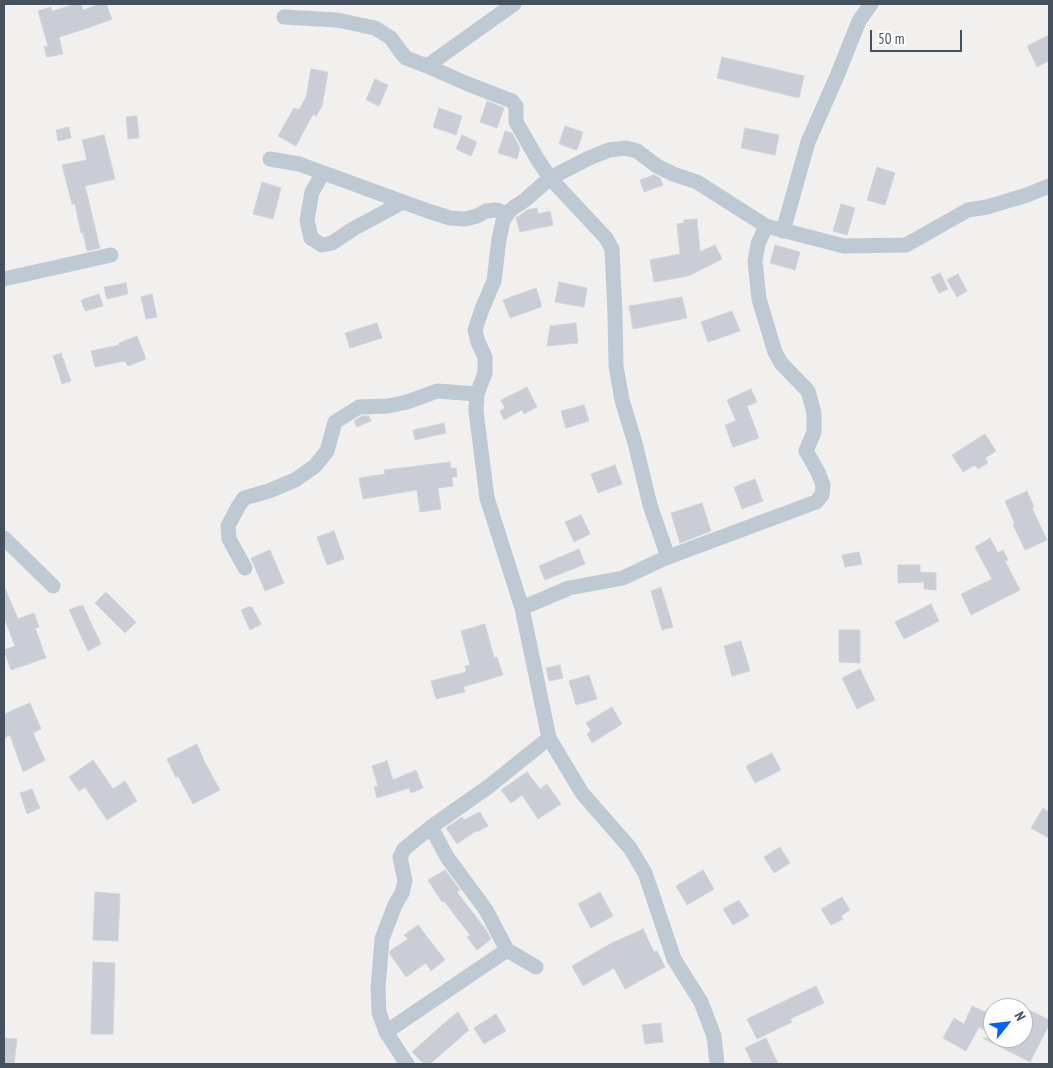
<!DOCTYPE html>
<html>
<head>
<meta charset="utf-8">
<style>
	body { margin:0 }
	#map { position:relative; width:1053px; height:1068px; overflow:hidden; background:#f2efef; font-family:"PT Sans Narrow",sans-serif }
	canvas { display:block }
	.frame { position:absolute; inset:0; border:5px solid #45515f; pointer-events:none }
	.north { position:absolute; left:983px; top:998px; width:50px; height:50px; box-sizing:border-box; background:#fff; border:1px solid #b5b9bf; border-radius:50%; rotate:61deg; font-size:14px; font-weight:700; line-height:20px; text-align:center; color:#45515f }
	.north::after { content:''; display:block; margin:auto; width:18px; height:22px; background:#0363f8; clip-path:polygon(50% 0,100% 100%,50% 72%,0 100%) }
	.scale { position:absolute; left:870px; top:30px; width:92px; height:22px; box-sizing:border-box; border:2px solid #45515f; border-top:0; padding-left:6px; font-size:15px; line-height:18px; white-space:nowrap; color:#45515f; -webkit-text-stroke:4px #fff; paint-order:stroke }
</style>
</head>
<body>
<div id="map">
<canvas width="1053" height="1068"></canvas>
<div class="frame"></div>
<div class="north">N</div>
<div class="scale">50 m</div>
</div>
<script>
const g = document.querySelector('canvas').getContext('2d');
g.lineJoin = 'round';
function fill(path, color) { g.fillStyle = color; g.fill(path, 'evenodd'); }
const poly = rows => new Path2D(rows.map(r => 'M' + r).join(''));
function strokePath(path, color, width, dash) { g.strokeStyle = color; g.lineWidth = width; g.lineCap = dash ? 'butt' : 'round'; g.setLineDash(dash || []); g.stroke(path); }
const building = poly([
	[77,4,81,4,83,10,100,4,106,4,112,19,88,28,59,37,63,54,47,57,44,47,48,46,38,11,51,7,52,11,77,4],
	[1049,35,1049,61,1037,67,1027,46,1049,35],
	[722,57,804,76,799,98,717,78,722,57],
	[311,69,328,72,322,106,316,116,313,114,296,146,278,136,294,108,299,110,306,97,311,69],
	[375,79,388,85,379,106,366,100,375,79],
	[487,101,504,108,497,128,480,122,487,101],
	[439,108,462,116,456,135,433,127,439,108],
	[137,116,139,138,128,139,126,117,137,116],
	[565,126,583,132,577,150,559,144,565,126],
	[69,127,71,138,58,141,56,130,69,127],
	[745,128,779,135,775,155,741,148,745,128],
	[505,131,512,133,520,148,517,159,498,153,505,131],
	[104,135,115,179,85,186,100,248,87,251,83,233,81,233,75,204,72,204,62,165,87,160,82,140,104,135],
	[462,135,477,142,471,156,456,149,462,135],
	[877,167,895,173,885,205,867,200,877,167],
	[654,175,660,178,663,185,644,192,640,180,654,175],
	[262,182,281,188,273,219,253,214,262,182],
	[841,204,855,208,847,235,833,231,841,204],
	[537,208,538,214,550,211,553,225,520,232,516,218,527,210,537,208],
	[697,219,700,252,715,245,722,259,688,276,654,282,650,260,680,254,677,224,684,223,684,220,697,219],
	[775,245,800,252,795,270,770,263,775,245],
	[940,273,948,289,939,293,931,277,940,273],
	[958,274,967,291,957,297,947,280,958,274],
	[559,282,587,288,584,307,555,302,559,282],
	[126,283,128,294,107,299,104,287,126,283],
	[536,288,541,303,541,307,510,318,503,300,536,288],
	[99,294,103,306,85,311,81,300,99,294],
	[152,294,157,317,146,319,141,297,152,294],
	[682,297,687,318,633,329,631,317,634,317,631,316,629,306,682,297],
	[732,311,740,331,708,342,701,322,732,311],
	[377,323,382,338,350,348,345,333,377,323],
	[576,323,578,343,547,346,550,326,576,323],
	[137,336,146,359,128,366,125,361,95,367,91,351,119,345,119,343,137,336],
	[61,353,71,381,62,384,53,356,61,353],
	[527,387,537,407,524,414,522,410,504,420,500,411,505,408,501,400,527,387],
	[751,389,757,402,747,406,759,438,733,447,725,425,736,421,727,400,751,389],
	[584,405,589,421,566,428,561,411,584,405],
	[362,416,369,416,371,421,357,427,354,421,362,416],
	[444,423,446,433,415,440,413,430,444,423],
	[985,434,996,451,985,458,988,463,978,469,975,465,963,472,952,455,985,434],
	[450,462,451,468,456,468,457,477,452,477,453,486,438,488,441,509,420,512,417,490,363,499,359,478,385,474,384,470,450,462],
	[615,465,622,484,598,493,591,474,615,465],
	[755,479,763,501,742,509,734,487,755,479],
	[1027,491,1034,507,1032,508,1047,540,1025,550,1013,525,1015,524,1005,501,1027,491],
	[702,503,711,531,680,543,671,513,702,503],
	[581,515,590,534,574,542,565,522,581,515],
	[334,531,344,559,327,565,317,537,334,531],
	[990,538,998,553,1003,550,1008,560,1005,561,1020,590,971,615,961,594,992,579,975,547,990,538],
	[579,549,585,564,545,580,539,566,579,549],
	[270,550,284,583,265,591,251,558,270,550],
	[859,552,862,564,845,567,842,555,859,552],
	[898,565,920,565,920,572,936,573,936,590,924,589,924,582,898,583,898,565],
	[4,586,18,619,34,613,39,627,35,628,46,658,11,670,4,650,15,646,4,617,4,586],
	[661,587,673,627,662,630,651,591,661,587],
	[106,592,136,622,125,633,95,603,106,592],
	[931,604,939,621,904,639,895,622,931,604],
	[79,606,83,606,101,644,88,651,69,610,79,606],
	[248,607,252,607,261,624,250,630,241,610,248,607],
	[485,624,494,658,497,657,503,675,463,687,465,692,436,699,431,681,466,672,465,666,470,665,461,631,485,624],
	[839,630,860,630,860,663,839,662,839,630],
	[741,641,750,671,732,676,724,646,741,641],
	[560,665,563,678,549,681,546,668,560,665],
	[860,669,875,700,857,709,842,678,860,669],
	[589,675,597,699,576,705,569,681,589,675],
	[30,703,41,729,33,733,45,760,23,772,10,735,4,738,4,715,13,710,30,703],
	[612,707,622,724,592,743,587,734,591,731,586,723,612,707],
	[197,744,205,763,220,790,193,804,178,776,176,778,167,759,197,744],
	[772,753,781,770,755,783,746,766,772,753],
	[93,760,113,789,125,781,137,801,107,820,85,787,79,791,69,777,93,760],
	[387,761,393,780,416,770,423,788,411,793,409,788,377,798,374,787,378,786,372,766,387,761],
	[527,772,540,789,547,784,561,804,538,819,522,795,511,803,501,790,527,772],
	[32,789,40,808,27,814,20,793,32,789],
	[1043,808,1049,812,1049,838,1031,828,1043,808],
	[480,812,488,826,477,832,476,831,457,844,446,828,462,817,464,820,480,812],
	[780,847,790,863,774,873,764,857,780,847],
	[445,870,460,890,457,892,486,930,491,939,477,950,467,937,470,935,444,901,442,902,428,880,445,870],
	[703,870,714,889,687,905,676,886,703,870],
	[95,892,120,894,118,941,93,940,95,892],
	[600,892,613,916,591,928,578,904,600,892],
	[842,897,850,910,841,916,843,919,831,925,821,909,842,897],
	[739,900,749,916,733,925,723,909,739,900],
	[418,925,445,960,431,971,426,963,406,977,390,954,390,951,408,939,404,935,418,925],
	[643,929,654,952,657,951,665,967,625,989,614,968,583,986,572,966,610,944,643,929],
	[93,962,115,963,113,1034,91,1034,93,962],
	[816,986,824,1003,790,1019,792,1022,757,1039,747,1019,816,986],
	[972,1006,990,1014,984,1030,979,1027,966,1051,943,1038,954,1018,964,1024,972,1006],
	[1023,1007,1049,1020,1049,1025,1030,1062,983,1038,1023,1038,1023,1007],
	[458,1012,469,1030,430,1064,424,1064,412,1052,449,1019,458,1012],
	[496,1014,506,1031,484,1044,474,1028,496,1014],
	[661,1023,663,1042,645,1044,642,1025,661,1023],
	[4,1038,17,1039,14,1064,4,1064,4,1038],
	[766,1038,778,1064,753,1064,745,1048,766,1038]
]);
fill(building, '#cacdd5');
strokePath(building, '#d2d4db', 1);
strokePath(poly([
	[284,17,337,20,375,28,391,38,400,51,406,58,427,66,468,84,512,101,516,106,516,122,538,160,550,178,606,238,612,249,615,314,616,366,622,400,635,443,650,505,668,557],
	[427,66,514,4],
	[270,159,299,164,428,211,450,218,465,219,477,216,486,211,497,210,507,214],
	[323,173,312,192,307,220,311,238,322,245,332,243,353,229,403,202],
	[783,231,808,142,837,76,859,21,871,4],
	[4,279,111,255],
	[4,538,53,586],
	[245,568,229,539,228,526,238,507,244,498,269,491,295,480,315,466,327,451,335,422,359,407,388,406,407,402,437,391,477,394],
	[522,608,569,588,623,578,663,559,816,502,822,495,823,485,818,472,806,451,814,432,814,413,808,391,781,363,775,352,759,299,755,261,758,244,766,226],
	[431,827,447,857,486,910,507,950,536,967],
	[386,1032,507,950],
	[407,1064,386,1032,379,1012,378,988,382,939,395,905,402,893,405,881,400,857,404,849,431,827,488,787,549,738],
	[717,1064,714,1036,701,1002,674,959,645,873,630,848,582,793,549,738,522,608,487,498,476,411,477,394,485,373,485,357,478,342,475,330,482,309,494,281,499,239,503,221,507,214,513,208,525,200,550,178,589,158,609,150,626,148,637,151,657,166,673,174,697,182,766,226,844,246,906,245,968,210,987,207,1027,195,1049,186]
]), '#bec9d3', 15);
</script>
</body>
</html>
